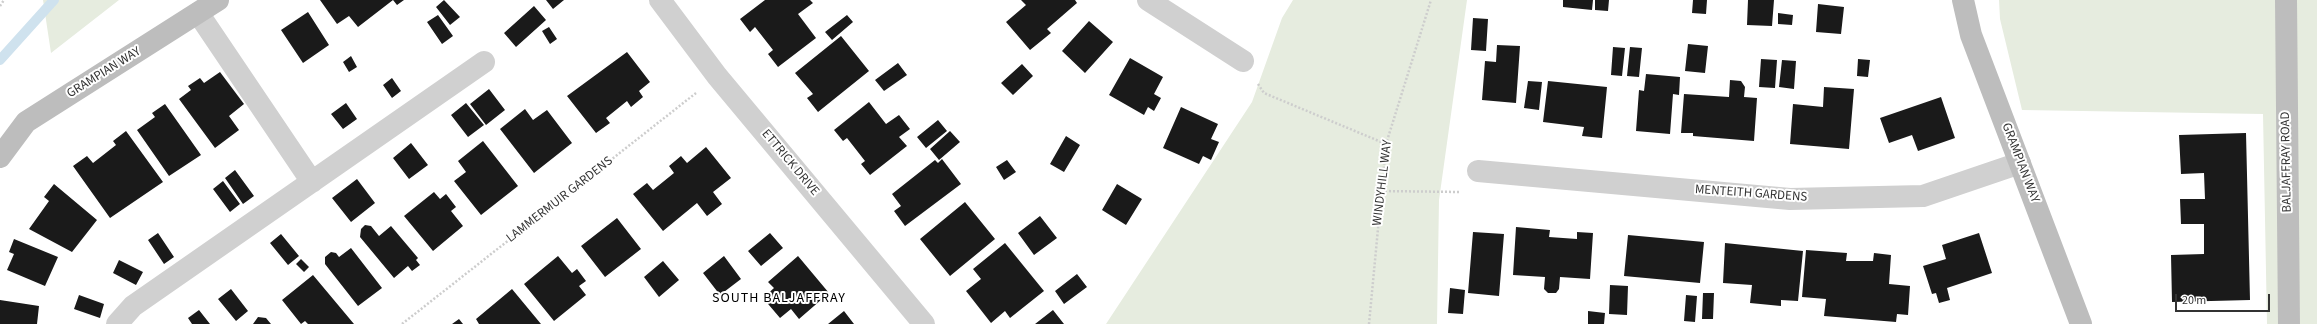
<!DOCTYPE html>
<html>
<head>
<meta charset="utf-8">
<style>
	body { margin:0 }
	#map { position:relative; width:2317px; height:324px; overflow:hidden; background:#fff; font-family:"Source Sans 3",sans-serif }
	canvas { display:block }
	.scale { position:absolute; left:2175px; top:294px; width:95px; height:18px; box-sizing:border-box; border:2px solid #333; border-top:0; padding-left:5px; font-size:12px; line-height:14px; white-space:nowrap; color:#333; -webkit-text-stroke:3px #fff; paint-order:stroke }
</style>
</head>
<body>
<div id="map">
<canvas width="2317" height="324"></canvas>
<div class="scale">20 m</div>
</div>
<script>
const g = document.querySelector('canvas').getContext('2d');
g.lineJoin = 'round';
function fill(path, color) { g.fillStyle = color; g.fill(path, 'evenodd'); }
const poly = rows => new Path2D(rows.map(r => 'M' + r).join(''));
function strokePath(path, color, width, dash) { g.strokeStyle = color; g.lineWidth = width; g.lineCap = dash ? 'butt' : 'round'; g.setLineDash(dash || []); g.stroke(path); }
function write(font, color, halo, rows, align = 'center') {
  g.font = font + ' "Source Sans 3",sans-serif'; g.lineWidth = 4; g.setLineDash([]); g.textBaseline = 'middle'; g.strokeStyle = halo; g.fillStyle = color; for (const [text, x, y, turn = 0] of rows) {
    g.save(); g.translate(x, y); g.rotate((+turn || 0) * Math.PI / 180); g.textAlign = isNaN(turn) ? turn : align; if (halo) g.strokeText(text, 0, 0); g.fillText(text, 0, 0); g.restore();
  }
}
fill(poly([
	[43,0,119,0,51,53],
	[1293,0,1467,0,1439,200,1437,324,1106,324,1252,102,1282,18],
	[1999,0,2317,0,2317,324,2267,324,2263,114,2022,110,2000,19]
]), '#e6ecdf');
strokePath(poly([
	[0,60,54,0]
]), '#cfe2ee', 10);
fill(poly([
	[320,0,404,0,397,5,393,0,358,27,349,16,337,24],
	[444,0,460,17,450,25,436,7],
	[546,0,564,0,553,9],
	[765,0,810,0,813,3,798,14,816,38,778,67,768,54,773,50,755,27,750,32,740,19],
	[1021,0,1075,0,1077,3,1047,29,1051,33,1030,50,1006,22,1026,5],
	[1563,0,1593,0,1592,10,1563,7],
	[1595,0,1609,0,1608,11,1595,10],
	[1693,0,1707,0,1706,14,1692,13],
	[1748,0,1774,0,1772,26,1747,25],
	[1818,4,1844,7,1841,34,1816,32],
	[534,6,546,20,516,47,504,33],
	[308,12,329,45,303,63,281,30],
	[1778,13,1793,15,1792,25,1778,24],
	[438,15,453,36,442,44,427,22],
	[847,15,853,22,832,40,825,32],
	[1473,18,1488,19,1486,51,1471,50],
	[1089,21,1113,42,1085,73,1062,51],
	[549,27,557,39,550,44,542,31],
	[841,36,869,71,818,112,807,98,813,94,795,73],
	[1688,44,1708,46,1705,73,1685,71],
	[1497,45,1520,46,1516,103,1482,100,1485,61,1496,62],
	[1613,47,1625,48,1622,76,1611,75],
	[1630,47,1642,48,1639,77,1627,76],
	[627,52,650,82,639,91,643,97,631,107,627,101,606,118,610,123,596,133,567,96],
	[351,56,357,67,349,72,343,62],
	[1130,58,1163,77,1154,94,1161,98,1154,111,1148,107,1144,115,1109,95],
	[1761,59,1777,60,1775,88,1759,87],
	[1858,59,1870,60,1868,77,1857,76],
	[1782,60,1796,61,1794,89,1779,87],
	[898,63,907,75,884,91,875,80],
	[1022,64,1033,76,1013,95,1001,83],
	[220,72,244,104,229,116,239,130,215,148,179,99,191,90,188,86,200,78,204,83],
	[1646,74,1680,77,1679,95,1673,94,1670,134,1636,131,1639,90,1644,91],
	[392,78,401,91,392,98,383,85],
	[1730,80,1741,81,1745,87,1744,97,1757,98,1754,141,1693,136,1693,133,1681,133,1684,94,1729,97],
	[1528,81,1542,82,1539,110,1524,108],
	[1548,81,1607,87,1602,138,1582,136,1584,127,1543,122],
	[1824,87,1854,89,1849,149,1790,144,1793,104,1823,107],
	[489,89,505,110,486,125,470,104],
	[1941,97,1955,138,1918,151,1912,135,1889,143,1880,118],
	[869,102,886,124,899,115,910,129,899,137,907,146,870,175,861,164,865,161,847,138,843,141,834,130],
	[346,103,357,119,343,129,331,114],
	[466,103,484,125,468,137,451,115],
	[165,104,201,155,169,176,137,130,155,117,152,113],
	[1181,107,1218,124,1211,139,1219,142,1211,160,1203,156,1199,164,1163,148],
	[525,109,533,120,547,110,572,143,534,173,500,129],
	[938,120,947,131,926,148,917,137],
	[126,131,163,182,110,218,73,166,87,156,93,163,116,145,113,141],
	[950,131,960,142,939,160,930,149],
	[2246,133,2250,300,2172,302,2171,255,2204,254,2204,224,2181,224,2180,199,2205,199,2204,173,2181,174,2179,135],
	[1066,136,1080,145,1064,172,1050,164],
	[483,141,518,186,481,215,454,181,466,172,458,161],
	[411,143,428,165,409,179,393,158],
	[706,147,731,178,713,192,722,204,707,216,697,203,663,231,633,194,647,183,653,190,674,173,669,166,681,156,687,163],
	[942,159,961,184,905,226,894,211,901,206,892,194,935,160,938,163],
	[1007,160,1016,172,1004,180,996,167],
	[235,170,254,196,243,204,225,178],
	[357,179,375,203,351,222,332,198],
	[223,181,240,204,230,212,213,189],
	[54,184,97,220,72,252,29,229,49,201,44,197],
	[1117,184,1142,199,1126,225,1102,210],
	[434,192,440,199,446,194,456,207,451,211,463,226,433,251,404,216],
	[965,202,995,239,950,276,920,239],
	[1040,216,1057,238,1034,255,1018,233],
	[617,218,641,249,605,277,581,246],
	[365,225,371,226,379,236,391,226,418,258,416,260,420,265,412,271,408,266,394,278,360,237,361,229],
	[1516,227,1550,230,1549,237,1577,239,1577,232,1593,233,1590,279,1560,277,1559,289,1556,293,1548,293,1544,289,1545,277,1513,275],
	[1473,232,1504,234,1499,296,1468,293],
	[158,233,174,257,164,264,148,240],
	[770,233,783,248,761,266,748,251],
	[1979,233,1992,273,1947,288,1950,300,1939,303,1936,293,1932,294,1923,266,1946,259,1942,245],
	[281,234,299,256,288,265,270,243],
	[1628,235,1704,242,1700,283,1624,276],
	[14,239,58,257,45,286,7,270,14,254,9,252],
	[1005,243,1044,291,1010,318,1005,311,991,323,966,291,981,279,973,269],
	[1725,243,1803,251,1798,301,1781,300,1781,306,1750,303,1752,285,1723,283],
	[351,248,382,288,358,306,325,264,325,257,331,252,336,253,339,257],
	[1806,250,1847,253,1846,261,1873,261,1874,253,1891,255,1889,284,1910,286,1908,315,1897,314,1896,322,1824,316,1826,299,1802,297],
	[558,256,572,273,577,269,586,281,579,286,586,295,554,321,524,284],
	[724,256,741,279,720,295,703,273],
	[798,256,829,293,799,319,791,309,780,318,763,298,774,288,768,282],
	[301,259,309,267,304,272,296,264],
	[119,260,143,272,136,285,113,273],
	[663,261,679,280,659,297,644,277],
	[1077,274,1087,287,1064,304,1055,291],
	[313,275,354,324,308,324,305,321,301,324,282,300],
	[1610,285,1628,286,1627,315,1609,314],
	[1450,288,1465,290,1463,314,1448,313],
	[231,289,248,311,236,321,218,299],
	[512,289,541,324,479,324,476,319],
	[1703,293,1714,293,1713,319,1702,319],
	[79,295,104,304,100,318,74,309],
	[1686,295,1697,296,1695,322,1684,321],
	[0,300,39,306,37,324,0,324],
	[199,310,210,324,192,324,188,318],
	[1053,310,1064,324,1035,324],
	[844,311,854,324,828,324],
	[1588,311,1605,313,1604,324,1588,324],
	[258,317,266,318,271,324,253,324],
	[459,319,463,324,452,324]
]), '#1a1a1a');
strokePath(poly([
	[0,6,4,0],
	[1258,84,1264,93,1386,144],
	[1381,191,1459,192],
	[402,324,696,93],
	[1369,324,1386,144,1431,0]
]), '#cdcdcd', 2.5, [2, 2]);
strokePath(poly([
	[660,0,717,76,924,324],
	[1148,0,1243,61],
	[198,13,312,182],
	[1478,171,1790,199,1923,196,2020,163],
	[117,324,133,306,484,62]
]), '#d0d0d0', 22);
strokePath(poly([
	[1963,0,1971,35,2081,324],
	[2286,0,2289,324],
	[0,157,26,122,218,0]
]), '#bdbdbd', 22);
write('13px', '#333', '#fff', [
	["GRAMPIAN WAY",104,73,-32],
	["BALJAFFRAY ROAD",2287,162,-91],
	["ETTRICK DRIVE",790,163,50],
	["GRAMPIAN WAY",2020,163,69],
	["WINDYHILL WAY",1383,183,-83],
	["MENTEITH GARDENS",1751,194,4],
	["LAMMERMUIR GARDENS",560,200,-38]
]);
g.letterSpacing = '1px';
write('14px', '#000', '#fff', [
	["SOUTH BALJAFFRAY",779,299]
]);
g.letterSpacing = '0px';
</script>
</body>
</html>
